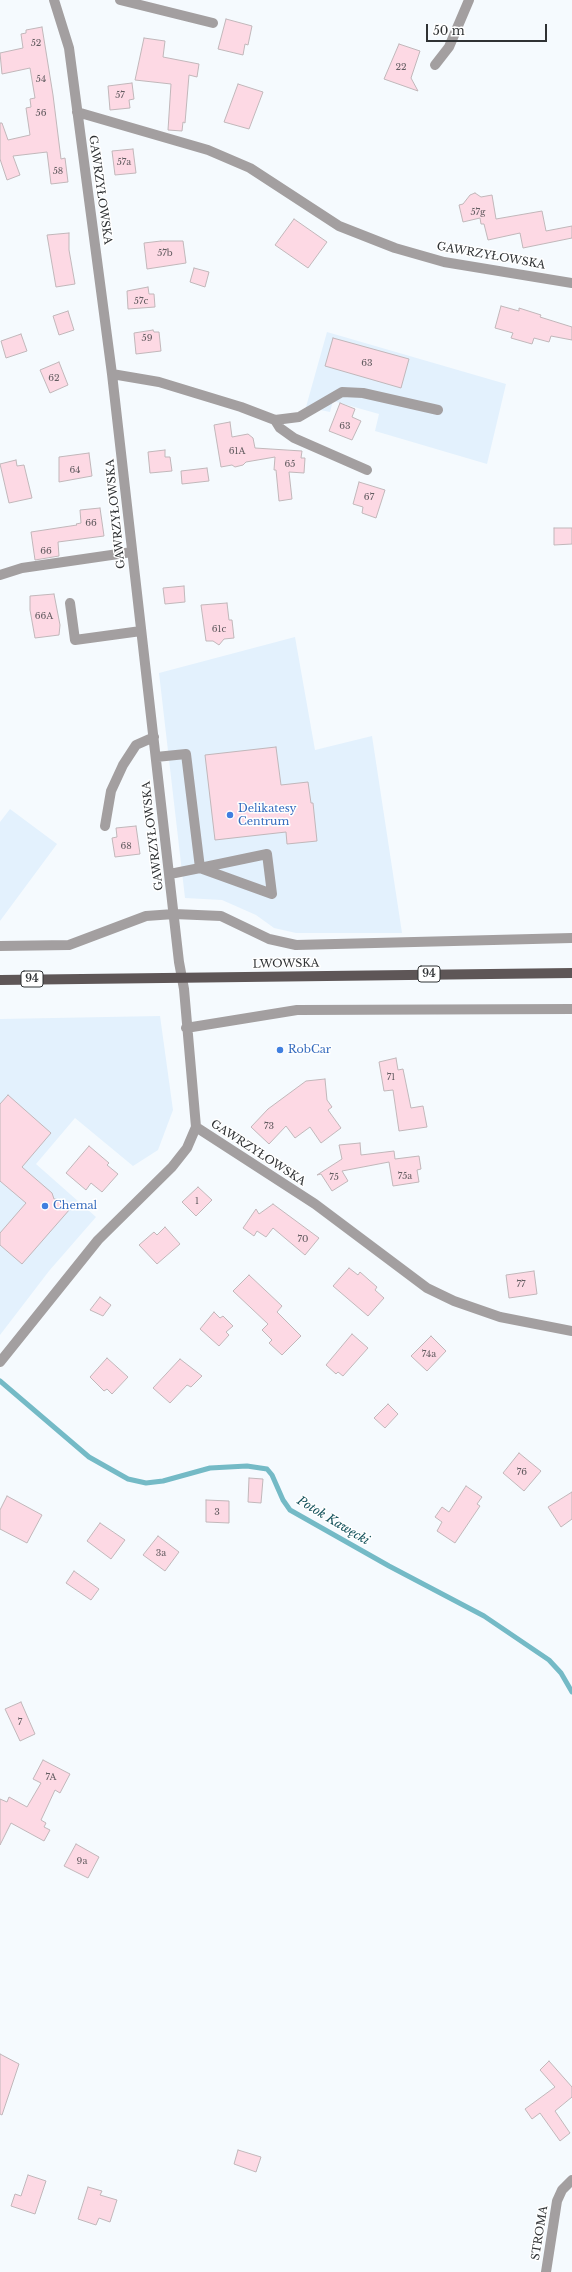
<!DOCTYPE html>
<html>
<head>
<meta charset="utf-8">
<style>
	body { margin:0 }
	#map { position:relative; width:572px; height:2272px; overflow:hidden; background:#f5fafe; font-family:"Libre Baskerville",serif }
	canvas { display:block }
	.scale { position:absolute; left:426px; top:24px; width:121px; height:18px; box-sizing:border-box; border:2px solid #2f3234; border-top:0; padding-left:5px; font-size:12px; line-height:14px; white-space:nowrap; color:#2f3234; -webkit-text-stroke:3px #fff; paint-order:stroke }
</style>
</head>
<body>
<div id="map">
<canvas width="572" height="2272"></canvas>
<div class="scale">50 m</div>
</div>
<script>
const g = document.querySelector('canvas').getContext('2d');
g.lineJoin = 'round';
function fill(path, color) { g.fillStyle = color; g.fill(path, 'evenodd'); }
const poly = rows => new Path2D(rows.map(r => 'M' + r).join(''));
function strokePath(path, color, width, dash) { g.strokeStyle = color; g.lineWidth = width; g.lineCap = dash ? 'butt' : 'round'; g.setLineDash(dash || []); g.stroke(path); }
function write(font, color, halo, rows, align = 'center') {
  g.font = font + ' "Libre Baskerville",serif'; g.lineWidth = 3; g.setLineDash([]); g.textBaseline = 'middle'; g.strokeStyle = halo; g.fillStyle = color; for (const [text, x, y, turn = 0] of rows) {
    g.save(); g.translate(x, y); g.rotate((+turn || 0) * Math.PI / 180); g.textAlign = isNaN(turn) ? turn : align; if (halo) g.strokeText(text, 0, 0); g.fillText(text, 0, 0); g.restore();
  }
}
fill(poly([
	[327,332,506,384,487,464,375,431,379,414,333,401,330,412,306,407],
	[295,637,315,750,372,736,402,933,296,933,274,928,256,915,222,900,185,898,159,673],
	[10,809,57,844,0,921,0,822],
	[160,1016,173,1110,158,1150,133,1166,75,1118,36,1164,96,1217,49,1271,0,1335,0,1019]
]), '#e3f1fd');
strokePath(poly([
	[0,1381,89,1457,128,1479,146,1483,163,1481,210,1468,247,1466,267,1469,272,1475,283,1500,290,1510,389,1566,484,1616,549,1660,561,1673,572,1692]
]), '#74bac6', 5);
const building = poly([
	[226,19,252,26,248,45,245,44,243,55,218,49,226,19],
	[42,27,53,95,61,159,65,158,68,182,51,184,47,152,13,156,20,175,7,180,0,159,0,123,2,123,8,140,30,135,26,108,31,107,30,99,35,98,30,68,2,74,0,53,23,48,21,34,26,33,26,30,42,27],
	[144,38,165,41,163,57,199,64,197,77,189,75,185,123,183,122,182,131,168,130,171,84,135,80,144,38],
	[399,44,420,51,411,78,418,91,384,79,399,44],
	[132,83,134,99,129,100,130,108,110,110,108,86,132,83],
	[238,84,263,92,249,129,224,122,238,84],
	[133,149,136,173,115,175,112,151,133,149],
	[475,193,481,197,492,195,496,219,542,211,546,231,572,226,572,238,523,248,520,233,488,240,484,224,481,224,480,218,463,222,459,205,463,204,470,195,475,193],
	[294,219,327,242,308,268,275,245,294,219],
	[69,233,69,250,75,284,56,287,47,235,69,233],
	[161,241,183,241,186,263,147,269,144,243,161,241],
	[194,268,209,272,205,287,190,282,194,268],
	[148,287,149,294,154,294,155,307,128,309,127,291,148,287],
	[501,306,519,311,519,308,541,315,540,317,572,327,572,340,551,336,549,342,534,338,532,344,511,338,513,333,495,328,501,306],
	[68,311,74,330,59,335,53,316,68,311],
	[153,330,154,332,159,332,161,351,136,354,134,333,153,330],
	[21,334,27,351,6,358,1,341,21,334],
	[333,338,409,359,401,388,325,366,333,338],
	[59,362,68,385,50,393,40,370,59,362],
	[340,403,355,409,352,417,361,421,352,440,329,431,340,403],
	[230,422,232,437,248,434,253,438,255,448,302,451,301,458,305,458,304,473,289,472,292,499,279,501,276,470,274,470,275,457,246,462,243,465,235,467,232,465,221,467,214,425,230,422],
	[165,450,165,457,170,457,172,471,150,473,148,452,165,450],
	[89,453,92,476,59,482,59,457,89,453],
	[16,460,17,466,24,465,32,498,9,503,0,464,16,460],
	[207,468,209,481,182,484,181,471,207,468],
	[359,482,385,490,376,518,362,513,363,507,353,504,359,482],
	[100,508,104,536,58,542,59,556,35,560,31,532,77,525,76,524,81,523,80,510,100,508],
	[554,528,572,528,572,544,554,545,554,528],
	[184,586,185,602,165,604,163,588,184,586],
	[54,594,60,625,59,635,35,638,30,610,30,596,54,594],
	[227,603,229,620,232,620,234,638,224,639,219,645,213,641,206,641,201,605,227,603],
	[276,747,281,785,308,782,311,803,313,803,317,841,287,844,286,832,215,840,205,755,276,747],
	[136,826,140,854,115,857,112,838,117,837,116,828,136,826],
	[396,1058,398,1070,403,1069,411,1108,423,1106,427,1127,399,1131,393,1090,384,1091,379,1062,396,1058],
	[325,1079,327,1100,332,1107,328,1110,341,1128,321,1143,310,1127,295,1138,286,1126,269,1144,251,1127,268,1109,306,1081,325,1079],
	[8,1095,51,1133,22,1167,52,1193,54,1199,60,1200,70,1209,22,1264,0,1245,0,1233,26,1203,0,1181,0,1104,8,1095],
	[360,1143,361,1155,394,1151,395,1159,419,1156,421,1169,417,1170,419,1182,393,1186,389,1162,342,1171,348,1181,332,1191,321,1174,317,1175,342,1159,339,1145,360,1143],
	[89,1146,109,1163,107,1165,118,1174,102,1192,91,1183,86,1190,66,1173,89,1146],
	[198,1187,212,1200,196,1216,182,1202,198,1187],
	[273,1204,319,1238,305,1255,273,1228,266,1237,257,1231,254,1236,243,1228,256,1209,259,1214,273,1204],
	[165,1227,180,1244,157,1264,139,1245,154,1232,157,1235,165,1227],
	[349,1268,358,1275,360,1272,369,1280,377,1287,375,1290,384,1298,368,1316,333,1286,349,1268],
	[534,1271,537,1294,509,1298,506,1275,534,1271],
	[249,1275,282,1306,277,1312,301,1336,282,1355,269,1343,272,1340,262,1330,268,1324,233,1291,249,1275],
	[100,1297,111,1305,103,1316,90,1310,100,1297],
	[214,1312,220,1318,223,1316,233,1326,226,1332,229,1335,219,1346,200,1329,214,1312],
	[352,1334,368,1348,343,1376,338,1372,336,1374,326,1365,352,1334],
	[431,1336,446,1351,427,1371,411,1356,431,1336],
	[107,1358,128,1377,112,1394,107,1389,104,1391,90,1377,107,1358],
	[180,1359,202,1376,191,1387,187,1385,170,1403,153,1388,180,1359],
	[388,1404,398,1414,385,1428,374,1418,388,1404],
	[519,1453,541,1471,524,1491,503,1473,519,1453],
	[249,1478,263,1479,261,1503,248,1502,249,1478],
	[466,1486,482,1497,477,1504,480,1506,455,1543,437,1531,442,1522,435,1517,442,1507,449,1512,466,1486],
	[572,1492,572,1519,561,1527,548,1507,572,1492],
	[7,1496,42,1515,27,1543,0,1529,0,1510,7,1496],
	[206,1500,229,1501,229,1523,206,1522,206,1500],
	[100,1523,125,1540,111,1559,87,1541,100,1523],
	[158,1536,179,1552,165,1571,143,1555,158,1536],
	[74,1571,99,1589,91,1600,66,1583,74,1571],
	[21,1702,35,1734,20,1741,5,1709,21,1702],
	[43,1760,70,1774,60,1793,55,1790,41,1820,46,1823,44,1827,50,1830,44,1841,11,1823,0,1845,0,1799,7,1802,9,1797,27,1807,41,1783,33,1779,43,1760],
	[76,1844,99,1857,88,1878,64,1866,76,1844],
	[0,2054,19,2064,2,2115,0,2114,0,2054],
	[549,2061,572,2087,572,2097,555,2111,570,2133,560,2141,540,2113,532,2119,525,2109,555,2087,540,2070,549,2061],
	[238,2150,261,2157,256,2172,234,2164,238,2150],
	[28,2175,46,2181,35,2214,11,2206,15,2194,21,2196,28,2175],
	[88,2187,102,2191,100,2195,117,2200,110,2222,99,2218,96,2225,78,2219,88,2187]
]);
fill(building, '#fdd9e4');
strokePath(building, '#c1b7ba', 1);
strokePath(poly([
	[54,0,69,48,112,374,179,962,184,989,196,1127,315,1204,427,1288,454,1301,500,1317,572,1331],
	[120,0,213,23],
	[435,65,449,47,469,0],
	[77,112,208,150,250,168,339,226,395,248,444,262,572,283],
	[112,374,159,382,241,407,275,420,299,417,342,392,363,393,438,410],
	[275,420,280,428,294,438,367,470],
	[0,575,22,568,132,552],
	[70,603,75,640,141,631],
	[156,757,186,754,200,868,267,854,272,894,200,868,170,874],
	[105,826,111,791,123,765,136,745,154,737],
	[0,946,69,945,146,916,174,914,221,916,269,939,296,945,572,938],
	[186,1028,297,1010,572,1009],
	[0,1362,98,1240,172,1167,187,1148,196,1127],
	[546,2272,557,2201,562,2190,572,2180]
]), '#a39fa0', 10);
strokePath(poly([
	[0,980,572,973]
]), '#5e5657', 10);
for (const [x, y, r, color] of [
	[230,815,4,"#3f7fe0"],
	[280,1050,4,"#3f7fe0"],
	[45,1206,4,"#3f7fe0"]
]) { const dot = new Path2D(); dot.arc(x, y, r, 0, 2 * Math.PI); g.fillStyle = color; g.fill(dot); strokePath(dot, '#fff', 1.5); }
write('9px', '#625c60', null, [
	["52",36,43],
	["22",401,67],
	["54",41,79],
	["57",120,95],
	["56",41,113],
	["57a",124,162],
	["58",58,171],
	["57g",478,212],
	["57b",165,253],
	["57c",141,301],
	["59",147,338],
	["63",367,363],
	["62",54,378],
	["63",345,426],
	["61A",237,451],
	["65",290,464],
	["64",75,470],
	["67",369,497],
	["66",91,523],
	["66",46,551],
	["66A",44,616],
	["61c",219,629],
	["68",126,846],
	["71",391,1077],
	["73",269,1126],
	["75a",405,1176],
	["75",334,1177],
	["1",197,1201],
	["70",303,1239],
	["77",521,1284],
	["74a",429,1354],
	["76",522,1472],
	["3",217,1512],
	["3a",161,1553],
	["7",20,1722],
	["7A",51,1777],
	["9a",82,1861]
]);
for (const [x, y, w] of [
	[429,974,22],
	[32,979,22]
]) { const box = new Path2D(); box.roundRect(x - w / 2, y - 8, w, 16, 3); g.fillStyle = '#fff'; g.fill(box); strokePath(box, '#2f3234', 1); }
write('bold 10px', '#2f3234', null, [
	["94",429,974],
	["94",32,979]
]);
write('11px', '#2f3234', '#fff', [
	["GAWRZYŁOWSKA",100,190,82],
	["GAWRZYŁOWSKA",491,256,10],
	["GAWRZYŁOWSKA",116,514,-96],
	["GAWRZYŁOWSKA",153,836,-97],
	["LWOWSKA",286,964,-1],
	["GAWRZYŁOWSKA",258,1153,33],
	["STROMA",540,2233,-81]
]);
write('11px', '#366cbe', '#fff', [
	["Delikatesy",238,809],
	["Centrum",238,822],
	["RobCar",288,1050],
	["Chemal",53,1206]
], 'left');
write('italic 12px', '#17545d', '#fff', [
	["Potok Kawęcki",333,1521,31]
]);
</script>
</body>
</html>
